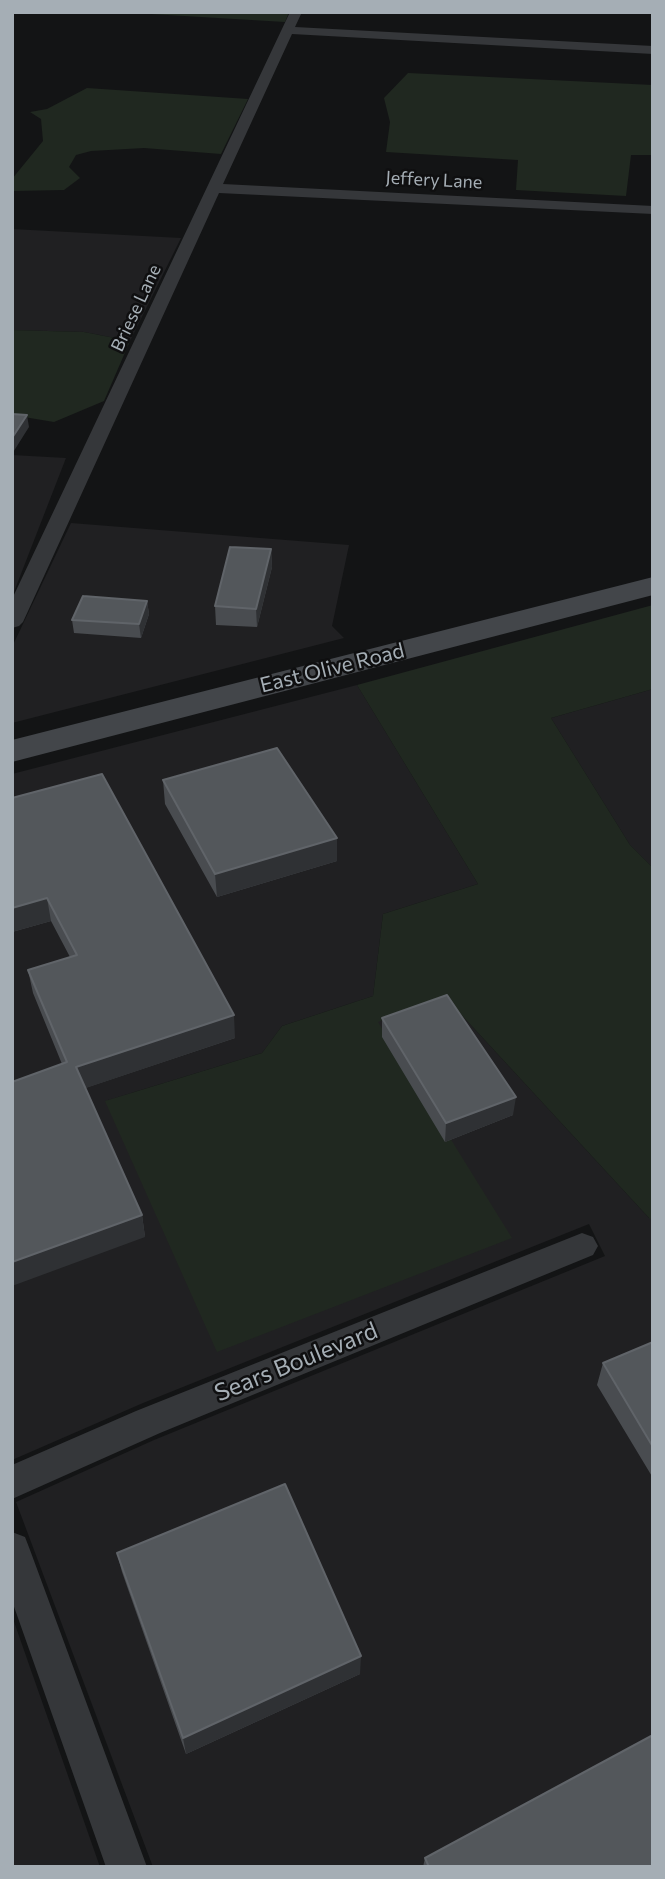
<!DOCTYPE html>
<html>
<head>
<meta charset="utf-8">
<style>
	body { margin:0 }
	#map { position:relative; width:665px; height:1879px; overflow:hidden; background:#131415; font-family:Commissioner,sans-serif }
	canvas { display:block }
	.frame { position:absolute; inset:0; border:14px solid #a5aeb5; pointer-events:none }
</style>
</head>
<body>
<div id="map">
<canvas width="665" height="1879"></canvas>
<div class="frame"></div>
</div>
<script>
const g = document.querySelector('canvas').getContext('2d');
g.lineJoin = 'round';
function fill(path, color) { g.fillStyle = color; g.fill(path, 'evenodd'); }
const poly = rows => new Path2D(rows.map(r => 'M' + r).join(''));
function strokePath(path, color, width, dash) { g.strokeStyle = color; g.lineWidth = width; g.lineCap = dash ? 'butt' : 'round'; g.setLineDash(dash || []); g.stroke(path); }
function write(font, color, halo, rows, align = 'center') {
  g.font = font + ' Commissioner,sans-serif'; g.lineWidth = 5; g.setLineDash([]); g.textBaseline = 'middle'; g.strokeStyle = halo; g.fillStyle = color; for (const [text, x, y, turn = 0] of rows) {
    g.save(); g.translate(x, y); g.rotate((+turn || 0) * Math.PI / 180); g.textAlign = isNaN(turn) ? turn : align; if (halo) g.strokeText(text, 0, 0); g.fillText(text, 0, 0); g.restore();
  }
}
fill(poly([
	[12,229,181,238,130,341,84,332,12,330],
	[12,455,66,458,12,597],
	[71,523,349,545,332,626,344,638,12,723,12,647],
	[357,685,478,884,383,914,373,996,282,1026,262,1053,105,1101,378,1021,445,997,649,1218,653,1218,653,1867,153,1867,16,1502,154,1440,605,1256,589,1224,143,1403,12,1460,12,774],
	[653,689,653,868,630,845,551,718],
	[12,1616,100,1867,12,1867]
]), '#202022');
fill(poly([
	[117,12,289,12,285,22],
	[408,73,653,85,653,155,631,155,626,196,516,190,518,160,386,152,390,122,384,98],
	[87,88,248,99,221,154,144,148,91,151,76,155,69,167,80,178,64,190,12,191,12,179,43,141,41,119,30,112,47,109],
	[12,330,84,332,130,341,104,401,54,422,12,415],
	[653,605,653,689,551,718,630,845,653,868,653,1218,650,1219,445,997,378,1022,512,1238,217,1352,105,1101,262,1053,282,1026,373,996,383,914,478,884,357,685]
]), '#202820');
fill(poly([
	[290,12,302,12,295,27,653,46,653,54,292,34,223,184,653,206,653,214,219,193,23,622,19,626,12,628,12,599,290,12],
	[582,1233,593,1237,598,1246,593,1255,160,1433,12,1499,12,1465,136,1411,582,1233],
	[12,1532,25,1537,30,1550,147,1867,106,1867,12,1601,12,1532]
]), '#35373a');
fill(poly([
	[653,577,653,595,12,762,12,740,653,577]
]), '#43464a');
fill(poly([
	[271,549,272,567,257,627,216,625,215,606],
	[147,601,149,614,141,638,74,633,72,620],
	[163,780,337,861,217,897,165,804],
	[12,798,235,1038,85,1088,142,1215,145,1237,62,1064,33,993,28,970,70,957,51,921,12,932],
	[382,1018,513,1115,445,1142,382,1037],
	[653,1342,653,1478,597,1385,603,1363],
	[117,1553,360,1674,186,1754,122,1572],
	[425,1858,653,1867,423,1867]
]), '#494c50');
fill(poly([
	[27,415,29,427,12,454,12,438],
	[271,549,272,567,257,627,256,609],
	[147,601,149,614,141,638,139,624],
	[337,838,337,861,217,897,215,874],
	[47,898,51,921,12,932,12,908],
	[234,1015,235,1038,80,1090,76,1067],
	[516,1097,513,1115,445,1142,446,1123],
	[142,1215,145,1237,12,1286,12,1262],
	[361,1656,360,1674,186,1754,183,1738]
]), '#2f3134');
const building = poly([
	[12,414,27,415,12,438,12,414],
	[230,547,271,549,256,609,215,606,230,547],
	[83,596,147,601,139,624,72,620,83,596],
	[277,748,337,838,215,874,163,780,277,748],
	[102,774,234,1015,76,1067,142,1215,12,1262,12,1082,67,1062,28,970,77,955,47,898,12,908,12,798,102,774],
	[447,995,516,1097,446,1123,382,1018,447,995],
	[653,1342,653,1447,603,1363,653,1342],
	[285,1484,361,1656,183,1738,117,1553,285,1484],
	[653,1735,653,1867,429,1867,425,1858,653,1735]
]);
fill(building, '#53575b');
strokePath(building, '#606469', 2);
write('18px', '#a5aeb5', '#0f0f10', [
	["Jeffery Lane",434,180,3],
	["Briese Lane",136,308,-65]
]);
write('21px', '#a5aeb5', '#0f0f10', [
	["East Olive Road",332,668,-14]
]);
write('24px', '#a5aeb5', '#0f0f10', [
	["Sears Boulevard",296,1362,-22]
]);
</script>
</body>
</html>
